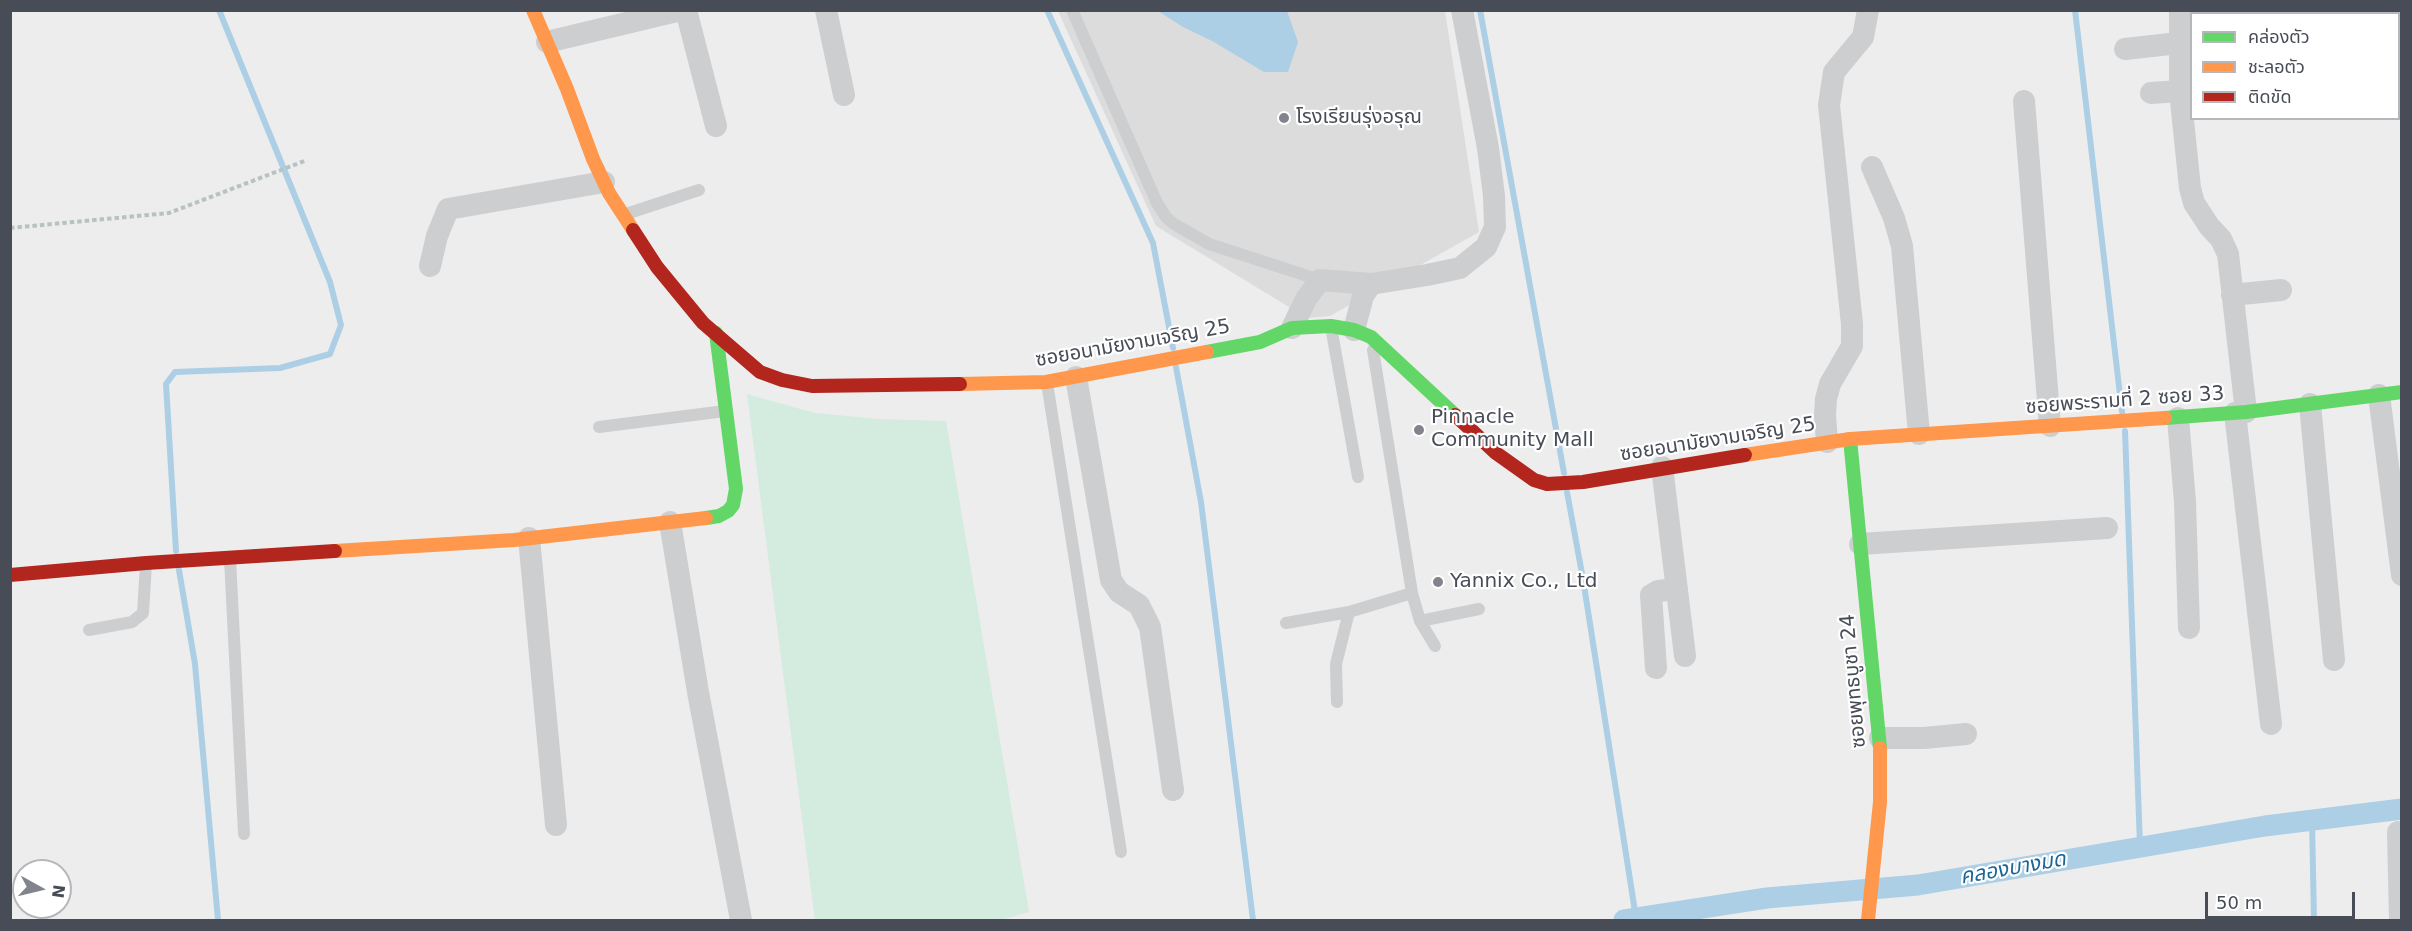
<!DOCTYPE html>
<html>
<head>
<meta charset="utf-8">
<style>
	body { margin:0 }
	#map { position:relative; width:2412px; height:931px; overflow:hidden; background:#eeeded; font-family:"DejaVu Sans","Noto Sans Thai",sans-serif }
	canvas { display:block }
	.frame { position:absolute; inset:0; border:12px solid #474c57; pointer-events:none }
	.legend { position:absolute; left:2190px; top:12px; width:210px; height:108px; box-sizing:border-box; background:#fff; border:2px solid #b5b7bc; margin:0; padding:8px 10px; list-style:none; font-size:18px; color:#474c57 }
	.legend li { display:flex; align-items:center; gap:12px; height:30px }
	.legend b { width:30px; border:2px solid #b5b7bc }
	.north { position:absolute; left:12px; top:859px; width:60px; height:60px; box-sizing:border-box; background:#fff; border:2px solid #b5b7bc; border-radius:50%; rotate:98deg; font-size:16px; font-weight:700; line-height:24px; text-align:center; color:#474c57 }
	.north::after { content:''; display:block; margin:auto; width:21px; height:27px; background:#81848c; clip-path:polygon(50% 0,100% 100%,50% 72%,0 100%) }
	.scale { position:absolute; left:2205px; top:892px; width:150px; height:27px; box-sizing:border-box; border:3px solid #474c57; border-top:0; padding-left:8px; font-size:18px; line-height:21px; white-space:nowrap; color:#474c57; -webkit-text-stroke:4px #fff; paint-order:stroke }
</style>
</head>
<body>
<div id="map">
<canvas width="2412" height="931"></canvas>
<div class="frame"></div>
<ul class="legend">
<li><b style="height:8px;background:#63d668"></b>คล่องตัว</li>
<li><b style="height:8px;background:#ff974d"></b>ชะลอตัว</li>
<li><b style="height:8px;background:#b3261e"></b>ติดขัด</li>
</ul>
<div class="north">N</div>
<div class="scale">50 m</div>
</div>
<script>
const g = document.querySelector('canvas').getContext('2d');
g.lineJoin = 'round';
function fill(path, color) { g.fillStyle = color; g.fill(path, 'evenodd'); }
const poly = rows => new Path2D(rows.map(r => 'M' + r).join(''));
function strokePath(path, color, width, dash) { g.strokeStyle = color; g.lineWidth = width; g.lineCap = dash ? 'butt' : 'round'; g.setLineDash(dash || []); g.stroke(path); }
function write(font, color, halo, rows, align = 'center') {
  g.font = font + ' "DejaVu Sans","Noto Sans Thai",sans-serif'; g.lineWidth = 4.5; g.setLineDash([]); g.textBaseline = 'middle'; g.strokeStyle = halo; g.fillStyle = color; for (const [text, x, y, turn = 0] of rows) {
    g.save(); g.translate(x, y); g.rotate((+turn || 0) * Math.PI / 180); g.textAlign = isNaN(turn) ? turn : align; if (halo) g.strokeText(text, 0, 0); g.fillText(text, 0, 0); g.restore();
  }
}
fill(poly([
	[1058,11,1445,11,1479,232,1330,316,1307,318,1156,226]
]), '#dcdcdc');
fill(poly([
	[747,394,815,413,879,419,946,421,1029,912,1001,920,815,920]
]), '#d4ebe0');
fill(poly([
	[1158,11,1287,11,1298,42,1288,72,1264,72,1214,42,1183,27]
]), '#accfe5');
strokePath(poly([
	[1047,10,1153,243,1173,348],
	[1480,10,1564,473],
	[2075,10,2122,412],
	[1176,367,1201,502,1253,920],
	[2125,431,2140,846],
	[1567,492,1583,579,1636,918],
	[176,551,166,384,175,372,280,368,330,354,341,325,330,282,219,10],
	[179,570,195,664,218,920],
	[2312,820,2314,920],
	[1665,920,1665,912]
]), '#accfe5', 6);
strokePath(poly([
	[1624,920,1767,898,1918,885,2265,826,2402,809]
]), '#accfe5', 21);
strokePath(poly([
	[10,228,169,213,307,160]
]), '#b8c2c2', 4, [4.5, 3]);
strokePath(poly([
	[1072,10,1157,203,1166,217,1174,224,1209,244,1320,280],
	[626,214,699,190],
	[1331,327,1358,477],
	[1373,350,1412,593,1420,621,1435,646],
	[1047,383,1121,852],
	[599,427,725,411],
	[230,559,244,834],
	[1420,621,1479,609],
	[1286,623,1349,612,1412,593],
	[89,630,132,622,143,613,146,564],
	[1337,702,1336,664,1349,612]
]), '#ccced0', 12);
strokePath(poly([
	[686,10,716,126],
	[826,10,844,95],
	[2180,10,2180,91,2190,188,2194,203,2209,226,2221,239,2228,254,2246,412],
	[547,42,681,10],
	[2125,49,2179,43],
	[2151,93,2180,91],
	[2024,101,2050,426],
	[1872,167,1894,218,1902,246,1919,434],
	[430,266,437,236,448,209,604,182],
	[2232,295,2281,290],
	[1292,328,1306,299,1320,280,1371,284,1427,275,1460,268,1486,247,1495,227,1494,196,1488,148,1462,10],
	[1354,330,1363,296,1371,284],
	[1076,377,1111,580,1119,592,1139,605,1150,627,1173,790],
	[2379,395,2402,575],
	[2310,404,2334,660],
	[2235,413,2271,724],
	[2178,418,2185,502,2189,628],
	[1827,442,1825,415,1826,399,1830,384,1852,346,1852,324,1829,105,1834,72,1863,37,1868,10],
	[1662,467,1685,656],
	[670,522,698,692,741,920],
	[529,538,556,825],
	[1860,544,2107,528],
	[1656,668,1651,595,1658,591,1677,589],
	[1880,738,1924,738,1966,734],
	[2398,832,2400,920]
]), '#ccced0', 22);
strokePath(poly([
	[1207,352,1260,342,1292,328,1331,326,1354,330,1371,337,1455,415],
	[2165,418,2246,412,2402,392],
	[1850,439,1880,748],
	[706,518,719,516,728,511,733,505,736,489,716,333]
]), '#63d668', 14);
strokePath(poly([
	[533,10,567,89,593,159,609,193,633,230],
	[960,384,1046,382,1207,352],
	[1745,455,1850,439,2165,418],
	[335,551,514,540,706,518],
	[1868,920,1880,802,1880,748]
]), '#ff974d', 14);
strokePath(poly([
	[633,230,657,267,703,323,760,372,782,380,812,386,960,384],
	[1455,415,1496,453,1534,480,1547,484,1583,482,1745,455],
	[10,575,146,563,335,551]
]), '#b3261e', 14);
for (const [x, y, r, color] of [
	[1284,118,6,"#81848c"],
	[1419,430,6,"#81848c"],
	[1438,582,6,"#81848c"]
]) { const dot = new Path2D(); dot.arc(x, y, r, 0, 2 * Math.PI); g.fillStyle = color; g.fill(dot); strokePath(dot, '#fff', 2); }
write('20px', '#474c57', '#fff', [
	["โรงเรียนรุ่งอรุณ",1296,118],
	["Pinnacle",1431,418],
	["Community Mall",1431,441],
	["Yannix Co., Ltd",1450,582]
], 'left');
write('20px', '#474c57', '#fff', [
	["ซอยอนามัยงามเจริญ 25",1133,344,-10],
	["ซอยพระรามที่ 2 ซอย 33",2125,401,-4],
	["ซอยอนามัยงามเจริญ 25",1718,440,-9],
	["ซอยพุทธบูชา 24",1854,681,-95]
]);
write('italic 21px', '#1b6696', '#fff', [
	["คลองบางมด",2013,869,-10]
]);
</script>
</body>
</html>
